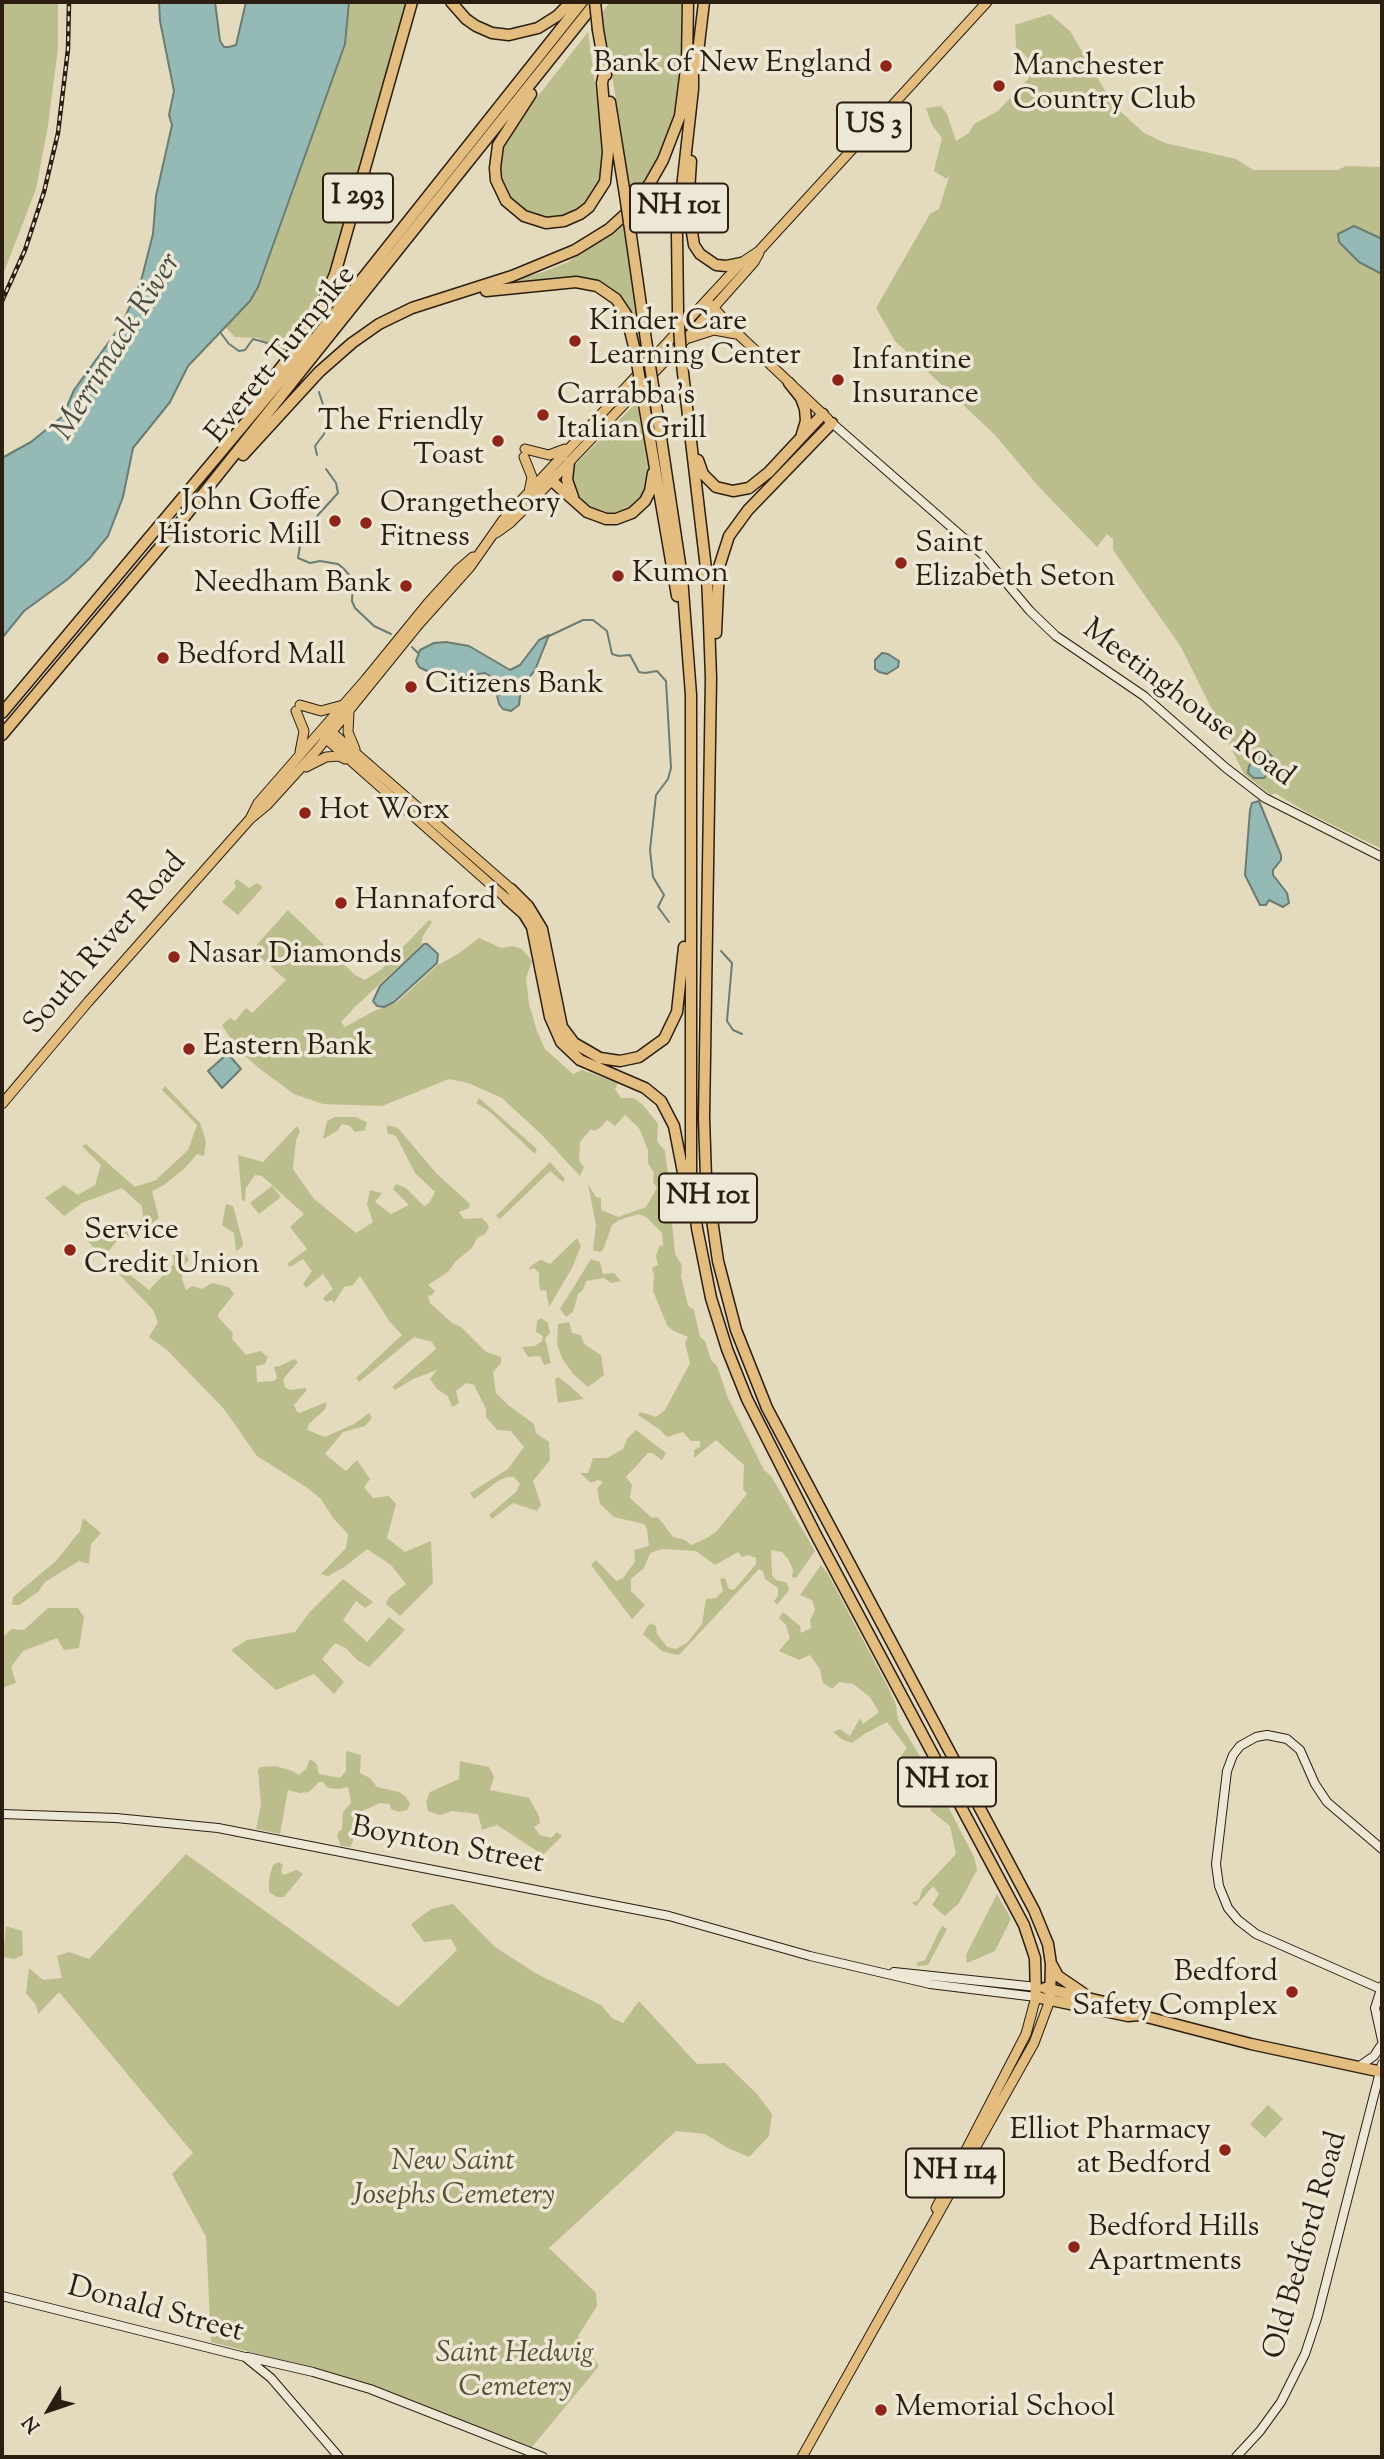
<!DOCTYPE html>
<html>
<head>
<meta charset="utf-8">
<style>
	body { margin:0 }
	#map { position:relative; width:1384px; height:2459px; overflow:hidden; background:#e4dabe; font-family:"Sorts Mill Goudy",serif }
	canvas { display:block }
	.frame { position:absolute; inset:0; border:4px solid #2b1e10; pointer-events:none }
	.north { position:absolute; left:14px; top:2375px; width:70px; height:70px; -webkit-text-stroke:5px #ede7d5; paint-order:stroke; rotate:231deg; font-size:19px; font-weight:700; line-height:28px; text-align:center; color:#2b1e10 }
	.north::after { content:''; display:block; margin:auto; width:24px; height:32px; background:#2b1e10; clip-path:polygon(50% 0,100% 100%,50% 72%,0 100%) }
</style>
</head>
<body>
<div id="map">
<canvas width="1384" height="2459"></canvas>
<div class="frame"></div>
<div class="north">N</div>
</div>
<script>
const g = document.querySelector('canvas').getContext('2d');
g.lineJoin = 'round';
function fill(path, color) { g.fillStyle = color; g.fill(path, 'evenodd'); }
const poly = rows => new Path2D(rows.map(r => 'M' + r).join(''));
function strokePath(path, color, width, dash) { g.strokeStyle = color; g.lineWidth = width; g.lineCap = dash ? 'butt' : 'round'; g.setLineDash(dash || []); g.stroke(path); }
function write(font, color, halo, rows, align = 'center') {
  g.font = font + ' "Sorts Mill Goudy",serif'; g.lineWidth = 7; g.setLineDash([]); g.textBaseline = 'middle'; g.strokeStyle = halo; g.fillStyle = color; for (const [text, x, y, turn = 0] of rows) {
    g.save(); g.translate(x, y); g.rotate((+turn || 0) * Math.PI / 180); g.textAlign = isNaN(turn) ? turn : align; if (halo) g.strokeText(text, 0, 0); g.fillText(text, 0, 0); g.restore();
  }
}
fill(poly([
	[2,2,58,2,58,48,48,126,36,189,2,277],
	[349,2,410,2,326,297,284,363,259,338,235,337,224,326,250,301,258,287,345,44],
	[610,2,683,2,681,76,673,127,649,176,632,200,602,13],
	[1050,14,1070,31,1106,92,1121,112,1144,133,1165,143,1236,159,1253,170,1338,170,1346,166,1382,167,1382,849,1306,812,1275,793,1271,795,1244,774,1181,647,1113,550,1113,539,1107,534,1097,547,1040,488,994,434,895,341,876,308,930,214,939,209,949,177,949,175,947,179,934,171,942,138,932,125,926,108,941,106,947,114,956,141,969,133,974,124,998,111,1029,78,1029,59,1016,47,1015,25],
	[588,32,602,135,603,160,598,182,591,200,577,210,563,217,542,218,522,209,510,198,503,188,497,168,506,137],
	[623,224,644,355,640,357,634,320,627,305,619,296,598,282,497,285,543,272,568,262],
	[637,402,648,463,648,475,644,496,631,508,622,512,605,513,597,510,584,503,573,490,571,469],
	[237,879,249,888,257,883,263,887,238,915,222,902,236,887,234,882],
	[288,910,355,975,365,980,382,969,429,920,432,922,423,936,421,945,355,1007,341,1022,345,1027,374,1011,396,1003,438,965,458,954,479,938,501,948,513,946,522,949,532,961,526,978,529,1004,537,1031,545,1049,573,1074,582,1070,618,1083,615,1089,621,1098,634,1098,643,1105,658,1124,657,1141,665,1151,669,1181,661,1188,667,1196,671,1211,675,1254,682,1265,681,1276,688,1306,694,1310,700,1337,705,1341,711,1360,717,1366,728,1398,764,1470,771,1476,815,1551,796,1578,792,1577,793,1570,788,1559,782,1552,771,1550,772,1575,776,1580,787,1583,789,1590,777,1605,774,1601,778,1596,778,1588,765,1579,763,1571,759,1569,679,1655,673,1654,662,1651,643,1634,650,1623,656,1626,657,1634,667,1647,676,1649,687,1643,702,1624,706,1599,716,1598,723,1591,720,1579,725,1578,729,1589,734,1590,756,1564,756,1558,748,1555,742,1557,738,1552,715,1565,696,1551,662,1549,650,1553,644,1568,631,1579,631,1591,645,1605,632,1619,591,1565,596,1560,616,1581,623,1578,635,1562,634,1550,649,1546,647,1529,644,1524,614,1517,600,1504,597,1489,603,1482,598,1480,591,1483,580,1473,588,1473,593,1458,607,1458,623,1449,627,1439,636,1430,666,1453,662,1460,652,1453,648,1453,626,1477,632,1485,630,1498,652,1518,658,1517,673,1537,685,1540,691,1545,705,1539,716,1532,747,1494,743,1489,744,1465,716,1440,694,1458,694,1450,700,1447,700,1441,691,1441,683,1432,667,1437,659,1429,638,1415,640,1412,656,1417,665,1410,690,1363,685,1343,688,1337,672,1330,667,1325,653,1291,654,1276,652,1268,658,1265,656,1256,660,1245,663,1246,662,1233,646,1217,639,1214,619,1220,612,1225,603,1250,600,1252,593,1250,596,1225,588,1184,596,1197,601,1198,601,1210,618,1217,646,1207,657,1188,653,1182,654,1173,648,1163,648,1150,639,1128,625,1115,615,1126,607,1120,600,1128,594,1131,591,1129,580,1142,579,1160,584,1167,580,1176,541,1134,502,1098,468,1083,449,1079,382,1106,323,1104,294,1094,260,1069,238,1050,222,1025,230,1018,235,1021,246,1008,252,1013,286,980,252,950],
	[165,1086,200,1123,206,1141,204,1156,197,1154,185,1168,164,1185,152,1191,159,1218,141,1232,117,1241,105,1255,149,1290,174,1264,173,1254,182,1248,189,1260,183,1266,182,1279,186,1290,192,1286,202,1289,212,1283,229,1287,234,1294,219,1313,218,1317,233,1333,232,1339,246,1355,260,1351,268,1357,265,1364,256,1366,257,1382,274,1381,277,1378,274,1367,280,1366,294,1359,298,1362,283,1379,285,1387,290,1390,305,1388,307,1390,294,1405,296,1410,299,1413,327,1402,325,1409,309,1424,307,1430,325,1437,354,1424,369,1413,372,1418,365,1426,343,1432,325,1454,346,1471,357,1460,370,1479,364,1487,373,1498,389,1496,396,1504,387,1538,405,1552,431,1541,433,1583,400,1616,386,1604,389,1597,406,1584,391,1565,367,1549,346,1566,328,1576,321,1574,346,1548,348,1534,333,1518,321,1499,306,1487,257,1456,224,1409,167,1350,149,1337,158,1322,153,1310,81,1234,84,1230,93,1238,107,1238,139,1226,143,1217,142,1206,122,1188,82,1203,64,1216,45,1198,64,1185,78,1195,95,1185,101,1165,82,1146,86,1144,135,1187,156,1180,188,1150,197,1125,162,1090],
	[479,1098,537,1149,535,1154,489,1111,476,1103],
	[335,1117,355,1117,367,1122,365,1130,355,1132,350,1126,342,1124,337,1131,323,1139,327,1121],
	[387,1125,398,1128,436,1173,470,1204,469,1208,459,1212,464,1219,482,1218,487,1223,489,1227,485,1234,477,1238,472,1248,456,1261,448,1272,428,1285,435,1291,432,1295,428,1296,430,1303,452,1323,461,1327,486,1352,501,1357,501,1363,493,1372,496,1393,508,1405,534,1424,536,1433,549,1442,550,1460,533,1481,541,1505,537,1511,513,1503,492,1519,489,1515,516,1492,520,1484,514,1477,507,1477,498,1481,474,1499,470,1493,508,1469,524,1447,511,1431,497,1430,486,1417,486,1409,474,1385,466,1383,456,1391,459,1403,452,1407,448,1396,437,1389,430,1379,437,1370,413,1379,395,1390,392,1387,436,1349,432,1342,414,1337,359,1382,356,1378,402,1335,390,1322,360,1276,353,1285,344,1287,334,1303,332,1300,326,1302,323,1298,333,1289,323,1274,306,1288,303,1284,312,1271,303,1259,290,1267,287,1264,307,1249,290,1227,304,1214,262,1176,255,1175,246,1188,245,1201,242,1200,238,1155,263,1162,297,1126,300,1131,296,1140,293,1169,314,1199,356,1233,373,1222,367,1204,370,1190,382,1193,375,1202,391,1214,409,1205,393,1189,396,1184,406,1188,424,1206,429,1203,435,1192,415,1173,396,1136,387,1133],
	[550,1162,565,1179,563,1182,550,1171,500,1219,496,1216],
	[272,1186,281,1197,259,1214,250,1203],
	[226,1204,233,1206,243,1243,242,1247,236,1251,234,1233,222,1225],
	[577,1238,581,1246,572,1268,549,1307,546,1290,541,1291,539,1285,539,1273,534,1268,528,1270,532,1265,541,1260,550,1264],
	[591,1259,600,1262,603,1274,614,1273,621,1281,611,1283,604,1278,586,1281,583,1290,578,1294,573,1312,566,1317,560,1309],
	[541,1318,548,1323,550,1333,545,1338,551,1363,544,1365,540,1356,528,1357,522,1347,535,1346,542,1341,543,1336,536,1332,537,1321],
	[569,1322,572,1333,581,1335,584,1344,601,1355,604,1375,588,1387,573,1374,562,1358,557,1344,558,1324],
	[558,1377,570,1386,584,1399,558,1403,555,1379],
	[83,1518,101,1533,91,1544,89,1564,79,1561,45,1582,38,1592,19,1605,12,1605,13,1597,56,1561,80,1531],
	[821,1565,828,1574,888,1687,896,1705,898,1720,936,1783,974,1857,977,1870,959,1903,945,1916,932,1905,939,1894,933,1886,916,1906,912,1903,919,1900,922,1890,956,1854,950,1826,930,1810,937,1799,934,1789,916,1779,899,1759,907,1748,887,1722,864,1734,852,1743,843,1740,833,1732,840,1729,850,1736,860,1718,863,1724,879,1712,870,1697,853,1684,839,1682,832,1689,823,1683,820,1669,810,1655,799,1660,779,1651,790,1638,786,1625,779,1618,783,1612,800,1626,801,1633,811,1628,810,1620,815,1610,812,1600,800,1595],
	[343,1579,373,1602,365,1608,356,1601,343,1620,367,1642,389,1617,405,1630,369,1667,357,1660,346,1648,335,1643,322,1659,344,1682,334,1694,314,1674,276,1690,231,1650,247,1640,295,1632,309,1613],
	[48,1608,78,1608,84,1617,79,1648,64,1650,57,1638,23,1651,11,1667,16,1683,2,1688,2,1638,11,1629,24,1630],
	[346,1751,361,1755,360,1773,370,1778,377,1787,399,1792,405,1796,410,1804,407,1810,399,1812,391,1809,390,1804,380,1803,356,1814,353,1841,350,1847,341,1846,337,1836,339,1831,342,1830,343,1812,351,1803,348,1787,340,1789,328,1788,323,1782,319,1782,309,1792,300,1793,288,1790,280,1834,256,1829,261,1805,258,1770,261,1767,275,1766,290,1770,299,1775,306,1769,310,1759,317,1764,319,1774,340,1778,346,1771],
	[460,1761,489,1767,494,1777,490,1790,529,1798,539,1816,540,1823,534,1827,540,1835,551,1838,557,1832,562,1836,543,1855,497,1825,482,1830,478,1814,452,1811,440,1815,428,1811,426,1802,430,1792,459,1779],
	[186,1854,398,2007,457,1950,451,1939,424,1942,411,1924,431,1909,453,1904,495,1947,537,1974,601,2005,612,2018,623,2023,639,2001,697,2064,725,2063,757,2094,772,2114,769,2136,749,2157,728,2148,705,2134,676,2131,549,2248,596,2293,597,2306,578,2336,599,2366,532,2447,402,2397,329,2372,211,2342,206,2237,172,2174,193,2153,59,1992,38,2014,36,2005,26,1993,29,1968,43,1980,62,1978,57,1956,69,1952,89,1959],
	[279,1862,283,1865,281,1871,283,1875,297,1870,303,1874,284,1897,277,1897,269,1892,269,1878,273,1865],
	[997,1894,1011,1919,995,1951,967,1963,966,1955],
	[6,1926,22,1931,23,1955,14,1959,3,1957],
	[942,1926,947,1929,928,1965,918,1966,916,1963,925,1960],
	[1268,2105,1283,2119,1265,2138,1250,2124]
]), '#bbbd8c');
const water = poly([
	[159,2,215,2,220,41,224,47,229,47,236,45,246,2,349,2,345,44,258,287,250,301,188,366,170,402,133,448,123,497,108,536,89,559,68,579,24,611,2,638,2,458,31,442,63,416,74,390,122,324,141,281,153,234,156,196,172,125,169,115,174,91,160,21,159,2],
	[1354,226,1382,239,1382,274,1359,262,1339,242,1338,234,1354,226],
	[549,635,535,670,521,688,519,705,511,711,503,709,499,704,495,686,490,676,485,673,463,676,433,674,419,667,416,661,420,650,434,643,446,642,469,646,510,670,520,665,539,640,549,635],
	[882,653,888,654,899,661,898,667,887,674,879,672,875,669,875,660,882,653],
	[1267,751,1274,759,1272,767,1264,778,1254,778,1248,773,1249,766,1261,753,1267,751],
	[1259,801,1281,855,1281,860,1273,870,1273,875,1287,893,1289,903,1283,907,1269,900,1266,905,1260,905,1245,875,1250,810,1252,803,1259,801],
	[424,944,427,944,438,954,437,963,394,1002,384,1007,377,1006,373,1001,380,986,424,944],
	[226,1055,229,1055,241,1069,222,1088,208,1071,226,1055]
]);
fill(water, '#95bab5');
strokePath(water, '#6b7c73', 2);
strokePath(poly([
	[220,332,229,344,239,351,245,350,253,339,271,344,283,350],
	[317,455,315,446,324,434,328,421,319,392],
	[326,469,336,483,338,493,318,515,311,530,301,540,298,558,310,563,320,561,338,564,343,568,353,579,352,601,355,608,374,626,391,634],
	[547,637,583,620,593,620,607,631,612,654,619,656,630,655,639,672,645,673,657,671,666,681,671,768,668,779,656,795,650,850,653,877,664,895,658,907,669,922],
	[412,647,418,653],
	[721,951,732,963,727,1021,733,1030,742,1034]
]), '#6b7c73', 2);
const secondary = poly([
	[832,423,982,554,1030,611,1056,636,1144,696,1226,768,1265,798,1382,857],
	[2,1814,116,1818,218,1828,669,1916,810,1956,930,1984,1036,1997],
	[894,1972,1037,1987],
	[1382,1986,1375,2008,1382,2040],
	[1381,1989,1256,1934,1238,1920,1228,1908,1219,1886,1216,1864,1227,1771,1233,1755,1240,1746,1256,1737,1267,1735,1287,1739,1300,1750,1315,1784,1327,1802,1382,1849],
	[1358,2067,1374,2056,1382,2044],
	[2,2296,245,2357,271,2378,339,2457],
	[248,2357,313,2372,370,2389,543,2457],
	[1236,2457,1260,2431,1281,2402,1305,2354,1317,2318,1382,2064]
]);
const primary = poly([
	[710,304,738,334,828,419],
	[689,338,714,330,736,334],
	[525,449,549,455,565,449],
	[524,457,532,477,529,492],
	[496,533,510,523,538,495,684,341,754,262,759,253],
	[300,705,321,711,343,705],
	[296,711,304,731,300,752],
	[349,712,348,732,355,749],
	[328,729,511,889],
	[324,737,507,899],
	[306,767,326,757,339,756,345,759],
	[251,817,258,803,366,679,428,603,458,570,473,557],
	[2,1104,88,1002,250,819,267,805,317,750,419,624,470,567,503,520,741,263,759,251,987,2],
	[936,2208,1026,2034,1036,1997],
	[802,2457,1034,2043,1050,2000]
]);
const highway = poly([
	[451,2,466,19,476,26,492,33,509,35,538,28,557,16,571,2],
	[598,30,606,75],
	[696,69,704,2],
	[531,94,498,145,495,168,496,180,506,201,524,216,546,223,564,221,580,214,589,207,605,182,608,152,602,83,605,69],
	[610,102,625,195],
	[691,161,688,207,694,245,700,254,716,265,726,266,741,263],
	[629,222,647,347],
	[486,291,576,282,597,286,616,299,626,314,635,351],
	[678,312,677,233,693,89,693,63],
	[681,356,707,577,709,622,711,678,704,1118,706,1178,718,1261,736,1330,767,1408,1034,1910,1048,1944,1051,1964,1050,2000],
	[789,383,801,398,805,409,806,421,802,434],
	[655,398,682,577,691,695,691,1175,697,1228,711,1298,727,1349,747,1399,816,1535,1024,1925,1035,1958,1036,1997,1128,2016,1139,2015,1251,2044,1382,2072],
	[254,402,300,343,321,307,335,274,412,2],
	[644,404,677,596],
	[243,455,319,372,352,343,379,324,412,308,512,276,575,250,609,229,631,209,650,183,663,160,680,116,687,61,688,2],
	[698,460,703,474,716,487,733,491,749,488,769,472,823,414],
	[569,462,567,480,573,497],
	[552,481,587,512,606,519,616,519,632,513,645,501,650,491,653,473],
	[716,633,719,567,729,536,748,510,832,423],
	[2,713,293,366,582,2],
	[2,735,171,534,596,2],
	[511,889,528,906,542,929,562,1027,574,1043,600,1058,620,1061,639,1057,664,1039,677,1012,684,947],
	[507,899,524,914,532,927,550,1017,561,1042,580,1060,645,1088,661,1101,674,1126,687,1193],
	[1052,1965,1058,1976,1083,1993],
	[1045,1988,1130,2008,1139,2015]
]);
strokePath(secondary, '#2b1e10', 10);
strokePath(primary, '#2b1e10', 11);
strokePath(highway, '#2b1e10', 13);
strokePath(secondary, '#ede7d5', 8);
strokePath(primary, '#e2bd7f', 9);
strokePath(highway, '#e2bd7f', 10);
const rail = poly([
	[2,301,25,250,44,192,58,133,68,49,69,2]
]);
strokePath(rail, '#2b1e10', 4.5);
strokePath(rail, '#ede7d5', 2, [5]);
const highwayBridge = poly([
	[595,2,598,30],
	[625,195,629,222],
	[678,312,681,356],
	[647,347,655,398],
	[635,351,644,404]
]);
strokePath(highwayBridge, '#2b1e10', 13, []);
strokePath(highwayBridge, '#e2bd7f', 10);
for (const [x, y, r, color] of [
	[886,66,7,"#8f2418"],
	[999,86,7,"#8f2418"],
	[575,341,7,"#8f2418"],
	[838,380,7,"#8f2418"],
	[543,415,7,"#8f2418"],
	[498,441,7,"#8f2418"],
	[335,521,7,"#8f2418"],
	[366,523,7,"#8f2418"],
	[901,563,7,"#8f2418"],
	[618,576,7,"#8f2418"],
	[406,586,7,"#8f2418"],
	[163,658,7,"#8f2418"],
	[411,687,7,"#8f2418"],
	[305,813,7,"#8f2418"],
	[341,903,7,"#8f2418"],
	[174,957,7,"#8f2418"],
	[189,1049,7,"#8f2418"],
	[70,1250,7,"#8f2418"],
	[1292,1992,7,"#8f2418"],
	[1225,2150,7,"#8f2418"],
	[1074,2247,7,"#8f2418"],
	[881,2410,7,"#8f2418"]
]) { const dot = new Path2D(); dot.arc(x, y, r, 0, 2 * Math.PI); g.fillStyle = color; g.fill(dot); strokePath(dot, '#ede7d5', 2.5); }
for (const [x, y, w] of [
	[874,127,74],
	[358,198,70],
	[679,208,98],
	[708,1198,98],
	[947,1782,98],
	[955,2173,98]
]) { const box = new Path2D(); box.roundRect(x - w / 2, y - 24.5, w, 49, 5); g.fillStyle = '#ede7d5'; g.fill(box); strokePath(box, '#2b1e10', 2); }
write('bold 28px', '#2b1e10', null, [
	["US 3",874,127],
	["I 293",358,198],
	["NH 101",679,208],
	["NH 101",708,1198],
	["NH 101",947,1782],
	["NH 114",955,2173]
]);
write('30px', '#2b1e10', '#ede7d5', [
	["Bank of New England",872,66,"right"],
	["Manchester",1013,69],
	["Country Club",1013,103],
	["Kinder Care",589,324],
	["Learning Center",589,358],
	["Infantine",852,363],
	["Insurance",852,397],
	["Carrabba's",557,398],
	["Italian Grill",557,432],
	["The Friendly",484,424,"right"],
	["Toast",484,458,"right"],
	["John Goffe",321,504,"right"],
	["Historic Mill",321,538,"right"],
	["Orangetheory",380,506],
	["Fitness",380,540],
	["Saint",915,546],
	["Elizabeth Seton",915,580],
	["Kumon",632,576],
	["Needham Bank",392,586,"right"],
	["Bedford Mall",177,658],
	["Citizens Bank",425,687],
	["Hot Worx",319,813],
	["Hannaford",355,903],
	["Nasar Diamonds",188,957],
	["Eastern Bank",203,1049],
	["Service",84,1233],
	["Credit Union",84,1267],
	["Bedford",1278,1975,"right"],
	["Safety Complex",1278,2009,"right"],
	["Elliot Pharmacy",1211,2133,"right"],
	["at Bedford",1211,2167,"right"],
	["Bedford Hills",1088,2230],
	["Apartments",1088,2264],
	["Memorial School",895,2410]
], 'left');
write('30px', '#2b1e10', '#ede7d5', [
	["Everett Turnpike",283,356,-51],
	["Meetinghouse Road",1187,705,37],
	["South River Road",107,945,-49],
	["Boynton Street",447,1848,11],
	["Old Bedford Road",1308,2246,-74],
	["Donald Street",155,2312,15]
]);
write('italic 30px', '#564e35', '#ede7d5', [
	["New Saint",453,2164],
	["Josephs Cemetery",453,2198],
	["Saint Hedwig",515,2356],
	["Cemetery",515,2390]
]);
write('italic 32px', '#4b4d42', '#ede7d5', [
	["Merrimack River",119,348,-58]
]);
</script>
</body>
</html>
